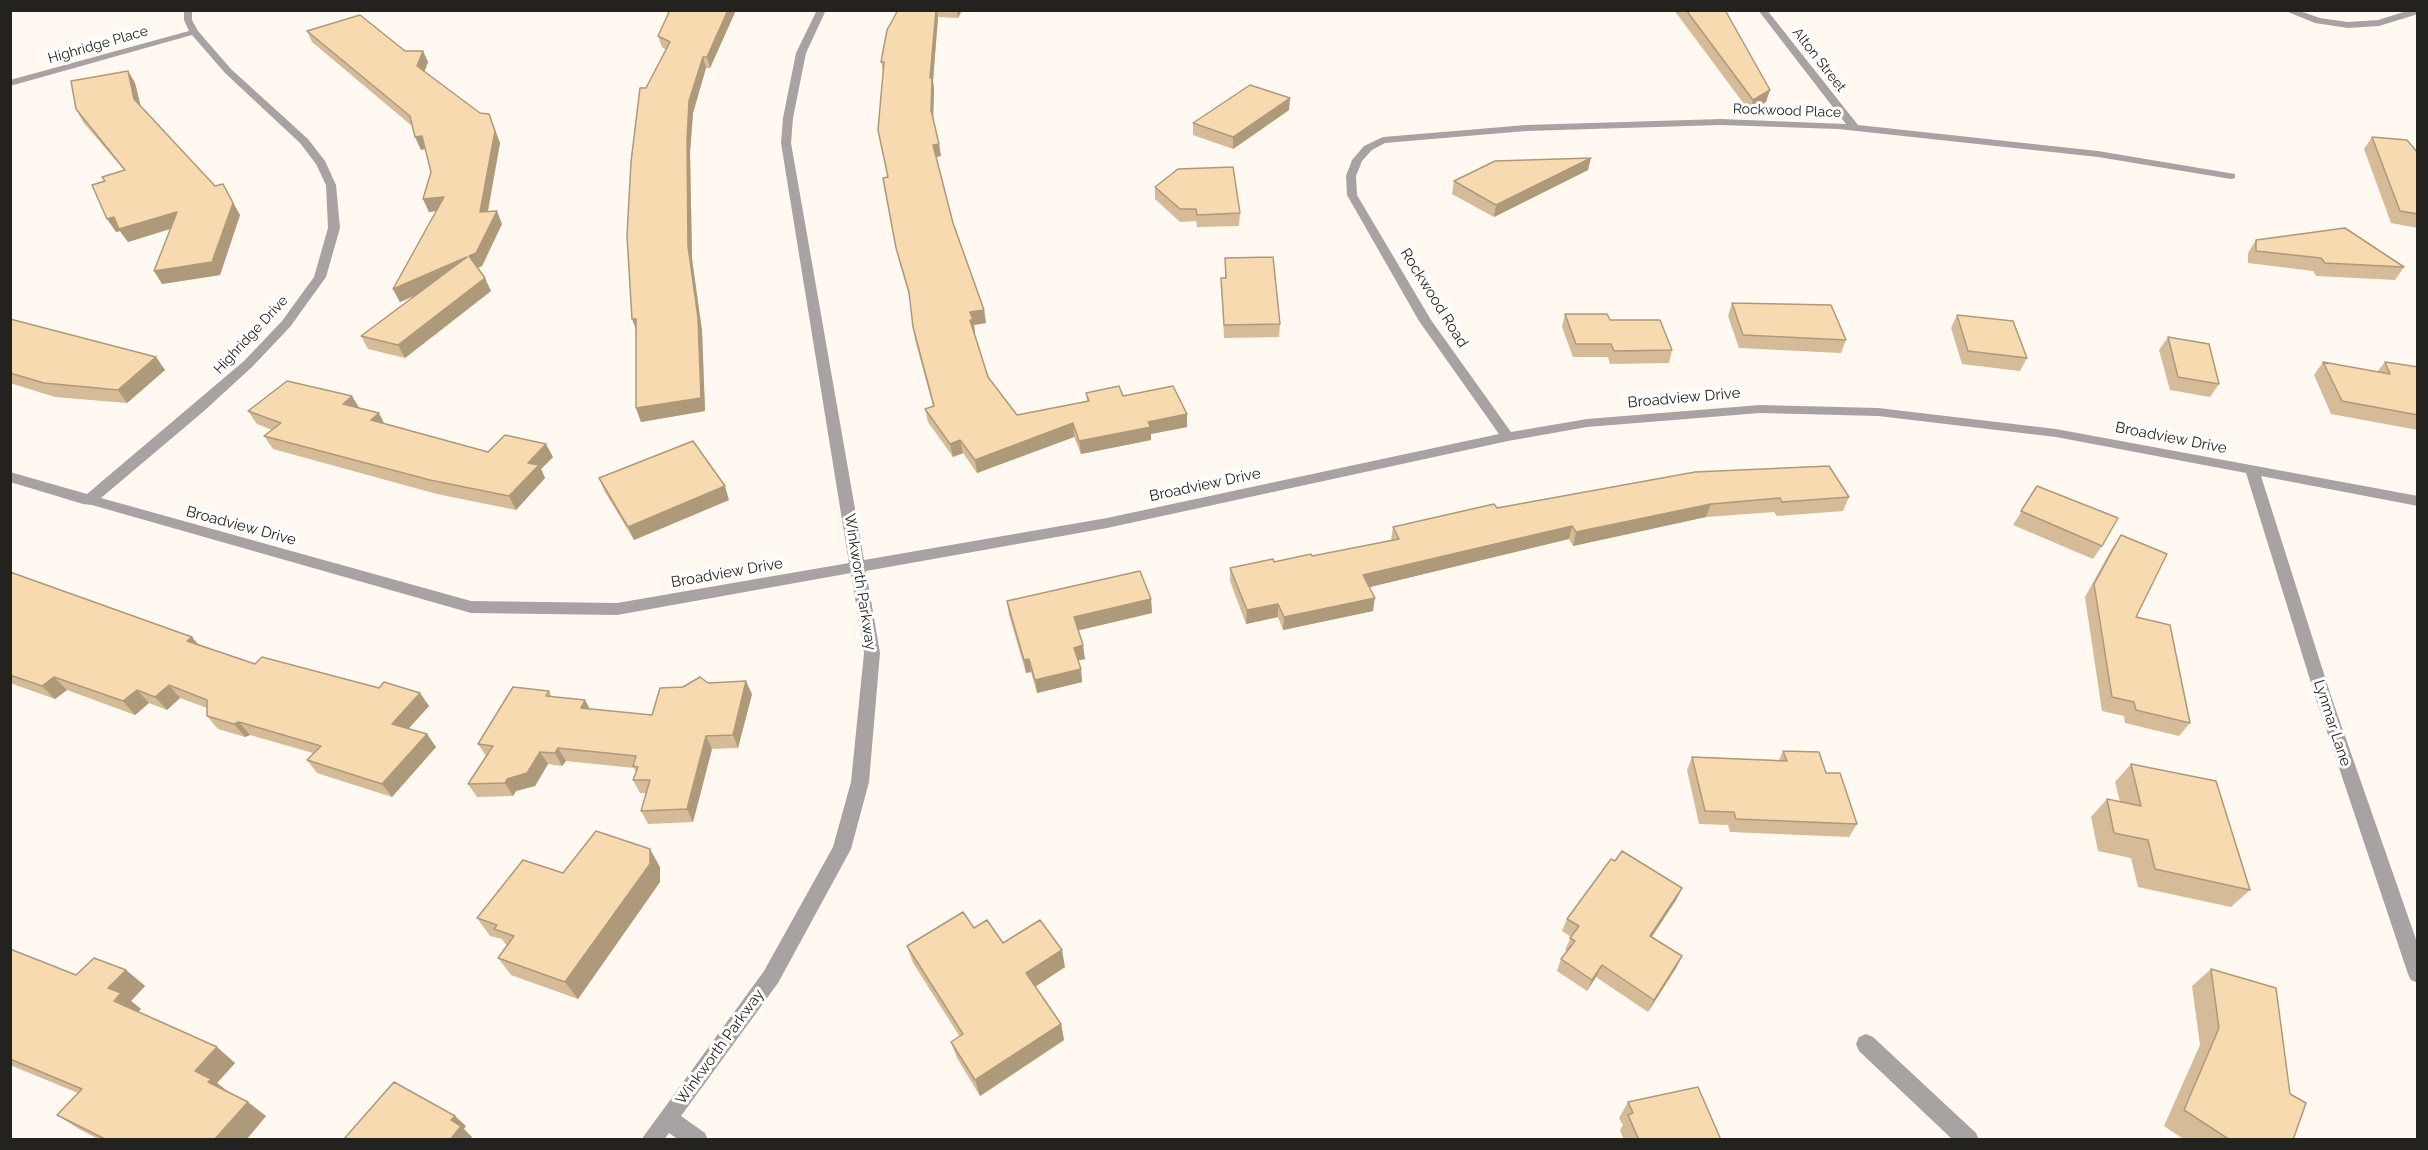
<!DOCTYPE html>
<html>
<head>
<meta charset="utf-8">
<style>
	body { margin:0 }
	#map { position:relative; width:2428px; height:1150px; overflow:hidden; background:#fff9f1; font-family:Raleway,sans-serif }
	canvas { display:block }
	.frame { position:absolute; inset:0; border:12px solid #24221e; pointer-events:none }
</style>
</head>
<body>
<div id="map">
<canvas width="2428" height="1150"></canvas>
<div class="frame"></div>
</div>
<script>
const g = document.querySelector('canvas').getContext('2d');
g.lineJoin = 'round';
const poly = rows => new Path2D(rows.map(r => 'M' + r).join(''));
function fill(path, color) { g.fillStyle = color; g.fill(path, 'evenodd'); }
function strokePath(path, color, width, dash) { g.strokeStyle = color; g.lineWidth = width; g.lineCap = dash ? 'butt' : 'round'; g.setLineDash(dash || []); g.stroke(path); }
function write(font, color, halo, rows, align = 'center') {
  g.font = font + ' Raleway,sans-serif'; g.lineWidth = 6; g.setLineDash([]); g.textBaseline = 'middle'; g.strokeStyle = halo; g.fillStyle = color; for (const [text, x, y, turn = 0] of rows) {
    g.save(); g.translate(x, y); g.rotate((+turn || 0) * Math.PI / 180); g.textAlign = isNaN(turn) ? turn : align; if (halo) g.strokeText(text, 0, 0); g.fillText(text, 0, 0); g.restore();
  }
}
fill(poly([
	[184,10,192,10,192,20,198,31,231,69,308,139,325,161,336,185,340,228,326,277,290,327,252,367,204,411,101,498,471,601,617,603,849,563,781,143,783,118,796,53,817,10,826,10,806,53,793,118,791,143,864,560,1107,518,1499,434,1419,321,1347,195,1346,176,1352,160,1364,146,1383,137,1526,125,1721,119,1846,124,1758,10,1767,10,1858,125,2098,151,2235,174,2235,178,2231,179,2098,157,1838,129,1721,125,1526,131,1385,143,1372,150,1362,161,1356,176,1357,195,1431,320,1511,432,1587,419,1760,405,1878,408,2056,429,2418,496,2418,506,2261,476,2331,696,2418,945,2418,983,2411,980,2408,974,2315,696,2246,473,2056,437,1878,416,1760,413,1587,427,1508,441,1107,528,866,571,880,653,869,782,851,849,778,983,681,1116,705,1133,708,1140,679,1140,669,1133,664,1140,641,1140,764,971,833,847,851,782,864,653,851,573,617,615,471,613,92,505,83,504,10,482,10,472,87,494,244,361,282,321,314,277,328,228,326,185,316,164,300,143,225,73,192,35,10,86,10,80,189,31,184,20,184,10],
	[2283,10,2297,10,2320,18,2348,22,2378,20,2410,10,2418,10,2418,14,2379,26,2348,28,2315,23,2283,10],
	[1866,1034,1873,1037,1976,1133,1979,1140,1953,1140,1859,1051,1856,1044,1859,1037,1866,1034]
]), '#a8a2a3');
fill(poly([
	[736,10,710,68,706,68,693,113,690,152,692,259,702,331,705,411,641,422,636,408,646,88,666,50,662,47,658,36],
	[898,10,962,10,958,18,938,17,933,81,934,90,933,118,939,144,941,156,936,157,953,223,984,310,986,323,974,325,975,333,974,333,988,377,1017,415,1087,402,1086,393,1123,396,1187,414,1187,427,1151,434,1151,440,1081,454,1074,437,977,473,963,453,953,457,928,422,925,409,933,406,915,340,910,299,899,260,883,178,888,177,883,72,881,62],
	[1674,10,1725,10,1766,102,1750,112],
	[307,31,405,51,423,51,428,62,424,72,480,113,489,114,500,143,488,212,502,224,482,266,478,268,491,291,405,358,368,349,361,336,416,295,400,302,393,289,436,211,429,212,423,199,431,172,425,149,421,150,412,126,312,42],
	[128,71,135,83,140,105,240,215,220,275,162,284,171,229,128,242,120,231,116,232,105,181,124,170,83,122,76,109],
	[1289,110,1233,149,1193,135,1193,123],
	[2372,137,2418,153,2418,228,2391,223,2364,149],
	[1588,170,1494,217,1452,194,1454,181],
	[1155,187,1240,213,1239,226,1197,227,1196,221,1180,222,1155,199],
	[2256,240,2404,267,2395,280,2316,276,2313,271,2248,263,2248,253],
	[1225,258,1280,324,1279,337,1224,338,1221,278,1225,278],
	[1732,303,1846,340,1841,353,1739,348,1728,316],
	[1565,314,1610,320,1672,350,1669,363,1610,364,1608,357,1573,357,1562,327],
	[1957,315,2027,358,2020,371,1962,364,1951,328],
	[10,319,156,357,165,370,127,403,55,397,10,383],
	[2168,337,2219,384,2210,397,2170,390,2159,350],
	[2323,362,2377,372,2385,362,2418,367,2418,430,2331,414,2314,375],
	[360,408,384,423,488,452,553,457,541,469,545,478,516,510,437,494,273,449,264,436,272,430,257,424,248,411],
	[1695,472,1849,497,1843,511,1777,516,1774,512,1706,517,1573,546,1569,539,1369,587,1373,611,1283,630,1278,617,1246,624,1230,581,1230,568,1312,556,1391,540,1393,527],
	[599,478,729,500,634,540,605,492],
	[2037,486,2102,546,2093,559,2013,525],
	[2121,535,2136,617,2190,723,2179,736,2125,723,2124,716,2102,711,2085,597,2112,548],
	[10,572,198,644,255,664,379,688,420,693,429,706,408,729,436,747,392,797,317,773,307,760,313,753,250,735,245,737,218,729,207,716,207,708,180,698,167,710,149,703,135,715,67,690,55,699,10,683],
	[1151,599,1152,613,1078,630,1085,659,1078,660,1081,669,1082,682,1037,693,1031,672,1026,673,1009,615,1007,601],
	[708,683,752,694,738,748,712,749,693,822,648,824,641,811,646,793,640,793,633,780,636,772,634,768,566,761,562,766,548,764,535,786,516,791,513,796,477,797,468,784,486,756,478,744,549,691,552,697,590,709,652,715,683,687],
	[1783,751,1826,773,1857,824,1849,837,1730,832,1728,825,1699,824,1687,770,1692,757,1779,760],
	[2131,764,2250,890,2231,907,2138,887,2131,858,2098,851,2091,817,2107,799,2120,802,2115,782],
	[1615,861,1682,888,1676,900,1652,937,1676,968,1648,1012,1596,977,1587,991,1557,971,1561,959,1567,951,1565,950,1571,937,1562,931,1567,919],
	[660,867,660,882,578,999,511,975,498,958,507,946,502,939,490,936,477,918,563,873],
	[974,928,1003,943,1065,967,1035,987,1061,1024,1064,1040,980,1096,957,1058,951,1042,960,1037,913,963,907,946],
	[10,949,76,975,126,970,145,986,131,1001,141,1009,138,1012,235,1063,217,1083,228,1092,266,1116,246,1140,100,1140,79,1129,57,1115,78,1093,10,1065],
	[2211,969,2293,1140,2185,1140,2164,1126,2200,1045,2192,986],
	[1628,1102,1721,1140,1624,1140,1620,1130,1623,1125,1619,1118]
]), '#d5bb97');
fill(poly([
	[728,10,736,10,710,68,707,57],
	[936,10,937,10,938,17,933,81,934,90,933,122,931,110,930,78],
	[957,10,962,10,958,18],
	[423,51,428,62,422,78,417,66],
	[703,57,706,68,693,113,690,152,692,259,702,331,705,411,641,422,636,408,687,140,689,101],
	[128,71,135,83,142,111,134,99],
	[1770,90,1766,102,1750,112,1753,100],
	[1290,98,1289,110,1233,149,1233,137],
	[489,114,500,143,485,225,480,212],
	[422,136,428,148,421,150,415,137],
	[939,144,941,156,935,157,933,145],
	[1591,158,1588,170,1494,217,1496,205],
	[223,184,240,215,220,275,162,284,154,271],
	[444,197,450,209,429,212,423,199],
	[497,211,502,224,482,266,475,269,469,256],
	[177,212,185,224,128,242,120,231,116,232,107,219,114,217],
	[467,257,473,270,400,302,393,289],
	[485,278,491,291,405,358,398,345],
	[984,310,986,323,974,325,975,333,972,333,970,320,970,312],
	[632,319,636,319,637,332],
	[156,357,165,370,127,403,118,390],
	[352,396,360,409,343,404],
	[379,413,386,427,371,420],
	[1187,414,1187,427,1151,434,1151,440,1081,454,1079,441,1148,422],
	[1073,423,1074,437,977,473,975,460],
	[960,440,963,453,953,457,950,444],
	[546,444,553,457,541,469,545,478,516,510,509,496,528,463],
	[725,486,729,500,634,540,628,527],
	[1711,504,1706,517,1573,546,1576,532],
	[1572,526,1569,539,1362,589,1363,575],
	[1375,598,1373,611,1283,630,1284,617],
	[1151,599,1152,613,1076,631,1074,617],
	[1278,604,1278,617,1246,624,1247,610],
	[192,637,203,650,187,641],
	[1083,645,1085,659,1075,661,1074,648],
	[1029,659,1031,672,1026,673,1024,660],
	[1081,669,1082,682,1037,693,1035,680],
	[54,677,67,690,55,699,42,686],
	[746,681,752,694,738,748,733,735],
	[169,685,180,698,167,710,155,697],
	[137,690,149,703,135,715,123,701],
	[420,693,429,706,401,737,392,724],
	[585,700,592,713,581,708],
	[239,722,250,735,245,737,234,724],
	[427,734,436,747,392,797,382,784],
	[706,736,712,749,693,822,687,809],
	[558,748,566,761,562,766,555,753],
	[540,752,548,764,535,786,516,791,513,796,505,783,507,779],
	[650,849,660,867,660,882,578,999,565,982],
	[1682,888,1676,900,1644,948,1650,936],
	[1062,950,1065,967,1030,990,1026,973],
	[1682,956,1676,968,1648,1012,1654,1000],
	[1602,965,1596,977,1587,991,1592,980],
	[126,970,145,986,131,1001,141,1009,133,1016,114,1001,108,988],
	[1061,1024,1064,1040,980,1096,975,1080],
	[217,1047,235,1063,217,1083,230,1093,208,1082,195,1071],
	[248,1102,266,1116,246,1140,214,1140],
	[455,1116,466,1126,464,1129,472,1137,470,1140,450,1140,451,1120]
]), '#ae997b');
const building = poly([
	[670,10,728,10,707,57,703,57,689,101,687,140,688,246,698,318,701,398,636,408,636,319,632,319,627,236,631,162,640,88,646,88,670,42,658,36,670,10],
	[898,10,936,10,930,78,932,78,931,110,939,144,933,145,953,223,984,310,970,312,973,320,970,320,988,377,1017,415,1089,401,1086,393,1119,386,1123,396,1173,386,1187,414,1148,422,1151,427,1079,441,1073,423,975,460,960,440,950,444,925,409,934,406,913,327,909,292,896,248,883,178,888,177,878,130,884,62,881,62,887,30,898,10],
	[1686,10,1725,10,1770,90,1753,100,1686,10],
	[360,15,405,51,423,51,417,66,480,113,489,114,495,131,480,212,497,211,476,253,469,256,485,278,398,345,361,336,467,257,393,289,444,197,423,199,431,172,422,136,415,137,410,116,307,31,360,15],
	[128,71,134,99,215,186,223,184,233,203,212,262,154,271,177,212,119,229,114,217,107,219,92,185,105,181,102,177,125,170,76,109,71,81,128,71],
	[1250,85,1290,98,1233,137,1193,123,1250,85],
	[2372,137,2407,140,2418,153,2418,214,2400,211,2372,137],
	[1591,158,1496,205,1454,181,1495,161,1591,158],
	[1233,167,1240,213,1197,215,1196,209,1180,209,1155,187,1178,169,1233,167],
	[2345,228,2404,267,2325,263,2321,258,2256,251,2256,240,2345,228],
	[1273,257,1280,324,1224,325,1221,278,1226,278,1225,258,1273,257],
	[1732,303,1831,305,1846,340,1743,335,1732,303],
	[1565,314,1607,314,1610,320,1660,320,1672,350,1614,351,1611,344,1576,344,1565,314],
	[1957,315,2013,321,2027,358,1968,351,1957,315],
	[10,319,156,357,118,390,44,383,10,373,10,319],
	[2168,337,2209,344,2219,384,2178,377,2168,337],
	[2323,362,2390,374,2385,362,2418,367,2418,415,2342,401,2323,362],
	[287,381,352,396,343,404,379,413,371,420,488,452,505,435,546,444,528,463,539,465,509,496,430,480,264,436,281,423,248,411,287,381],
	[693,441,725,486,628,527,599,478,693,441],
	[1829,466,1849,497,1782,502,1780,498,1711,504,1576,532,1572,526,1363,575,1375,598,1284,617,1278,604,1247,610,1230,568,1273,559,1274,562,1311,554,1312,556,1399,539,1393,527,1494,504,1497,508,1695,472,1829,466],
	[2037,486,2118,518,2102,546,2021,511,2037,486],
	[2121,535,2167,554,2136,617,2170,625,2190,723,2136,710,2134,702,2112,697,2094,584,2121,535],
	[1140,571,1151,599,1074,617,1083,645,1074,648,1081,669,1035,680,1029,659,1024,660,1007,601,1140,571],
	[10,572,192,637,187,641,255,664,262,657,379,688,384,682,420,693,392,724,427,734,382,784,307,760,321,746,239,722,234,724,207,716,207,700,169,685,155,697,137,690,123,701,54,677,42,686,10,675,10,572],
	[700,677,708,683,746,681,733,735,706,736,687,809,641,811,650,780,633,780,638,767,633,766,636,756,558,748,555,753,540,752,527,773,507,779,505,783,468,784,493,746,478,744,513,687,549,691,546,696,585,700,581,708,652,715,660,688,683,687,700,677],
	[1783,751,1819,752,1826,773,1840,773,1857,824,1736,819,1734,812,1705,811,1692,757,1787,761,1783,751],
	[2131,764,2216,781,2250,890,2155,869,2148,840,2114,833,2107,799,2141,806,2131,764],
	[596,831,650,849,650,864,565,982,498,958,514,936,494,929,497,925,477,918,523,860,563,873,596,831],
	[1622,851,1682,888,1650,936,1682,956,1654,1000,1602,965,1592,980,1561,959,1575,941,1570,938,1579,926,1567,919,1611,859,1615,861,1622,851],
	[963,912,974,928,987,920,1003,943,1040,920,1062,950,1026,973,1061,1024,975,1080,951,1042,963,1034,907,946,963,912],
	[10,949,76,975,94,958,126,970,108,988,121,993,114,1001,217,1047,195,1071,211,1079,208,1082,248,1102,214,1140,107,1140,57,1115,82,1089,10,1059,10,949],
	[2211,969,2276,988,2290,1094,2306,1103,2293,1140,2230,1140,2184,1110,2219,1028,2211,969],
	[394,1082,455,1116,451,1120,461,1126,450,1140,343,1140,394,1082],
	[1698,1087,1721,1140,1639,1140,1628,1115,1633,1113,1628,1102,1698,1087]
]);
fill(building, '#f8dab0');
strokePath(building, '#ae997b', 1.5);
write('14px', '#24221e', '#fff', [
	["Highridge Place",98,45,-16],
	["Alton Street",1819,60,52],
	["Rockwood Place",1787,111,2],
	["Highridge Drive",251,335,-47]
]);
write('15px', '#24221e', '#fff', [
	["Rockwood Road",1434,298,58],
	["Broadview Drive",1684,398,-5],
	["Broadview Drive",2171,438,11],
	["Broadview Drive",1205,485,-12],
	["Broadview Drive",241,526,15],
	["Broadview Drive",727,573,-10],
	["Winkworth Parkway",860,582,81],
	["Lynmar Lane",2332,723,72],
	["Winkworth Parkway",720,1047,-54]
]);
</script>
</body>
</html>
